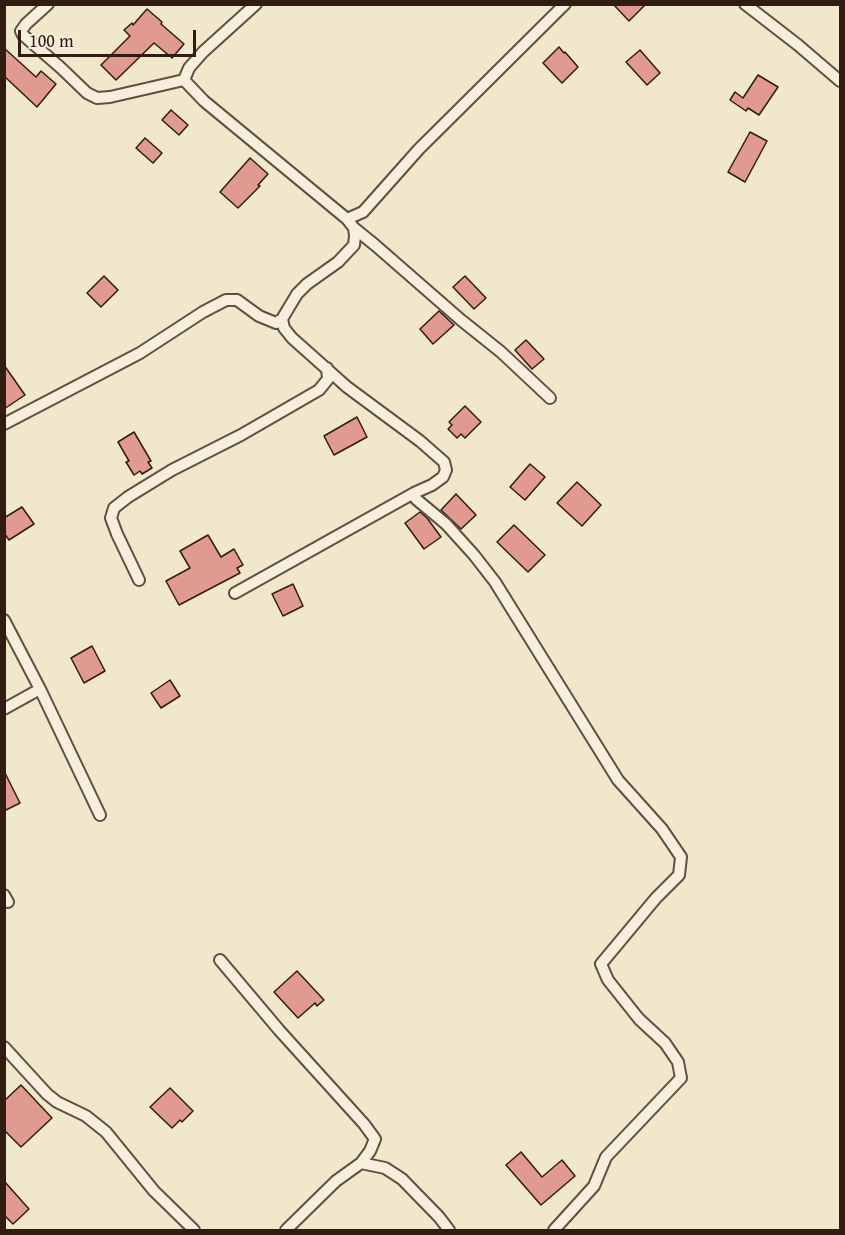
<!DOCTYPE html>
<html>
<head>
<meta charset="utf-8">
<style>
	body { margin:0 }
	#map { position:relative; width:845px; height:1235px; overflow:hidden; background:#f1e7cb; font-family:"Gentium Book Plus",serif }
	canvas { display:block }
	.frame { position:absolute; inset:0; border:6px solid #311c11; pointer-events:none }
	.scale { position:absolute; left:18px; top:30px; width:178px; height:27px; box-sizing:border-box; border:3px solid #311c11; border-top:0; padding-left:8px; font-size:18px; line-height:21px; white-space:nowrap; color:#311c11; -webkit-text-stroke:4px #f6efdd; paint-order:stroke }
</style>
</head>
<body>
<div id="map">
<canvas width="845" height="1235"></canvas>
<div class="frame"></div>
<div class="scale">100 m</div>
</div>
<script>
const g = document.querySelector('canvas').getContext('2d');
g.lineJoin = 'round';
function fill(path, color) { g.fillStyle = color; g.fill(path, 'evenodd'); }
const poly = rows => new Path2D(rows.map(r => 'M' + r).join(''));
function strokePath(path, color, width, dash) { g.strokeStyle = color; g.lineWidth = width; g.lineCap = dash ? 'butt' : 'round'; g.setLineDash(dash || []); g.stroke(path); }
const building = poly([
	[613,4,646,4,629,21,613,4],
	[147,9,162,22,161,24,184,44,172,58,154,43,116,80,101,65,130,36,124,30,132,23,133,25,147,9],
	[559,47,564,53,565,52,578,67,562,83,543,63,559,47],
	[4,48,36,77,41,71,56,84,37,107,4,76,4,48],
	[640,50,660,73,647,85,626,62,640,50],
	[758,75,778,87,759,115,748,108,746,111,730,100,735,92,743,98,758,75],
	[171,110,188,125,179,135,162,120,171,110],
	[750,132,767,141,745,182,728,172,750,132],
	[145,138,162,153,153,163,136,148,145,138],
	[250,158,268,174,258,185,260,186,238,208,220,192,250,158],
	[104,276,118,290,101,307,87,293,104,276],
	[465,276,486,298,474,309,453,287,465,276],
	[439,311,454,325,433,344,420,329,439,311],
	[526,340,544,359,532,369,515,350,526,340],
	[4,365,25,395,4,409,4,365],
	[465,406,481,422,465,438,461,434,457,438,448,429,452,425,449,422,465,406],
	[357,417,367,437,334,455,324,436,357,417],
	[134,432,151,461,148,462,152,468,142,474,140,471,134,475,126,462,129,461,118,442,134,432],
	[530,464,545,477,525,500,510,487,530,464],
	[577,482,601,505,582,526,557,503,577,482],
	[456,494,476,515,461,529,441,510,456,494],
	[22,507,34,524,9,540,4,533,4,518,22,507],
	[420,512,427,518,441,537,424,549,405,523,420,512],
	[514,525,545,555,528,572,497,542,514,525],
	[208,535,221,557,234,549,243,565,237,568,240,573,179,605,166,581,190,568,180,551,208,535],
	[293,584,303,606,283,616,272,594,293,584],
	[92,646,105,671,84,683,71,658,92,646],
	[170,680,180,696,161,708,151,693,170,680],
	[4,771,20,803,4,811,4,771],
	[297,971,324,1000,317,1006,315,1003,298,1018,274,992,297,971],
	[21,1085,52,1118,21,1147,4,1130,4,1101,21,1085],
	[170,1088,193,1111,182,1122,180,1120,172,1128,150,1107,170,1088],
	[521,1152,542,1177,562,1160,575,1176,541,1205,506,1165,521,1152],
	[4,1181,29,1209,13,1224,4,1215,4,1181]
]);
fill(building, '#e19a8f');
strokePath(building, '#311c11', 1.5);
const street = poly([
	[48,4,26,24,21,31,23,35,61,68,87,93,97,98,110,97,184,80],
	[256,4,203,52,189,68,184,80,204,101,347,219,354,228,355,236,354,245,338,262,307,284,297,294,282,319,284,328,292,338,347,387,420,441,444,462,446,470,443,477,432,485,414,493,416,499,446,524,474,555,495,582,618,780,662,829,681,857,679,875,656,898,601,964,608,980,639,1019,665,1043,678,1062,681,1078,606,1157,594,1186,554,1230],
	[745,4,798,45,840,81],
	[347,219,363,212,419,149,565,4],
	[354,228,375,245,461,320,501,352,550,398],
	[4,424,140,353,203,312,226,300,237,300,259,316,276,323,282,319],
	[139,580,117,534,111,518,114,508,128,497,172,470,241,435,319,390,328,379,327,368],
	[235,593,414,493],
	[4,620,40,689,100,815],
	[4,709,40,689],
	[4,895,8,902],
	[220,960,279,1030,364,1124,375,1139,370,1151,361,1163],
	[4,1047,47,1094,57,1102,86,1116,106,1132,154,1191,194,1230],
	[286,1230,336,1181,361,1163,385,1168,402,1179,439,1217,449,1230]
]);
strokePath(street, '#614f40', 14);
strokePath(street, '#f6efdd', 10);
</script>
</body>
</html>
